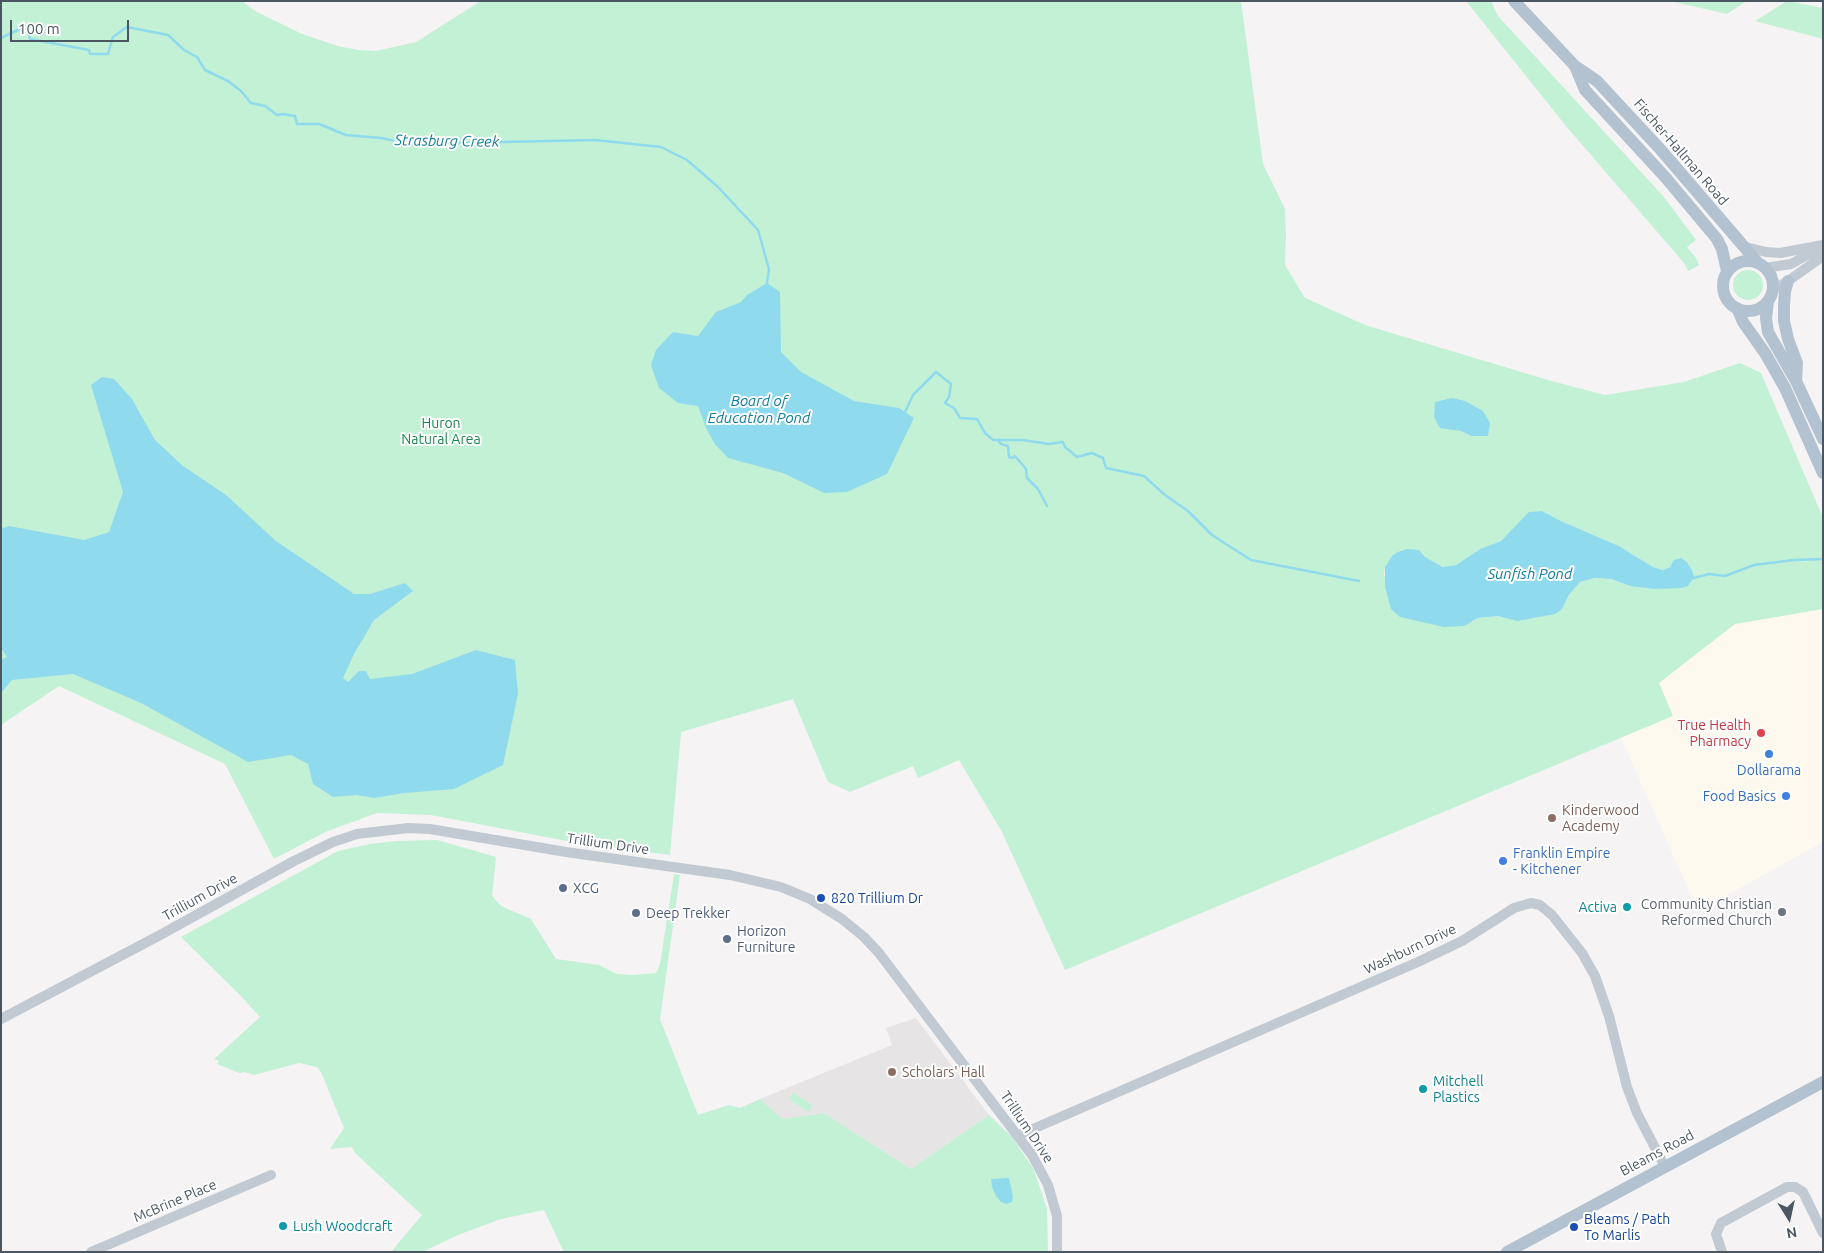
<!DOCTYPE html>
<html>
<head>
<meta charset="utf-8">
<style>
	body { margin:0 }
	#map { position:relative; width:1824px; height:1253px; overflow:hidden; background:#f5f3f3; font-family:Ubuntu,sans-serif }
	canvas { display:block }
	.frame { position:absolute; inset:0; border:2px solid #4a5661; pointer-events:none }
	.north { position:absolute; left:1764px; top:1193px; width:50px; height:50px; -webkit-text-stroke:4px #fff; paint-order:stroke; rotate:170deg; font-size:14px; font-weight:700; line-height:20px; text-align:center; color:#4a5661 }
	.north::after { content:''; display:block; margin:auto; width:18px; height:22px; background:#4a5661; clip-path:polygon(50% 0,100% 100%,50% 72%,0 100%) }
	.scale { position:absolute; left:10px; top:20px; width:119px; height:22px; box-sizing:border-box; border:2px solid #4a5661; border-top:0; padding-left:6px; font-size:15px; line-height:18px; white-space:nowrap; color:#4a5661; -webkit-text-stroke:4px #fff; paint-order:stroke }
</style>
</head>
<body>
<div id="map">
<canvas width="1824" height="1253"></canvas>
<div class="frame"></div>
<div class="north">N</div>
<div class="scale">100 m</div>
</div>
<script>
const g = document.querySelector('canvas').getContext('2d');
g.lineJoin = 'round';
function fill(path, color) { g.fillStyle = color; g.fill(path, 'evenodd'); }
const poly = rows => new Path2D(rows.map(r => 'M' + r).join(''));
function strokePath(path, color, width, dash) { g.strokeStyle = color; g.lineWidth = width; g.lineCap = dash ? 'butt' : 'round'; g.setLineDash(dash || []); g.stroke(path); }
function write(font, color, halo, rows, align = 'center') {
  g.font = font + ' Ubuntu,sans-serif'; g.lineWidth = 4; g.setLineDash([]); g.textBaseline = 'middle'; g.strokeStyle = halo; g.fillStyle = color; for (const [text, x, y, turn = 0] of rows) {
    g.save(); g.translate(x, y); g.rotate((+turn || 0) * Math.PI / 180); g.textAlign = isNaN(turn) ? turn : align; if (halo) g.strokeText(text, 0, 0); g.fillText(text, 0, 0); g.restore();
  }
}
fill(poly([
	[1823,609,1823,842,1698,911,1621,738,1635,722,1621,688,1659,683,1735,624]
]), '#fdf9ef');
fill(poly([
	[916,1018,989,1115,911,1169,824,1113,782,1119,760,1099,892,1045,886,1028]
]), '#e6e4e5');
fill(poly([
	[1,1,242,1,255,11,302,34,338,46,358,50,376,51,416,42,481,1,1241,1,1263,164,1285,209,1286,234,1285,265,1305,298,1365,325,1548,380,1605,395,1684,382,1740,363,1761,373,1823,518,1823,609,1735,624,1659,683,1673,716,1065,970,1002,832,959,760,918,778,913,766,850,792,828,782,793,699,681,732,670,855,572,842,431,815,377,813,325,832,274,859,225,764,59,686,1,725],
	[1476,408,1483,411,1488,436,1471,436,1461,431,1452,429],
	[1542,511,1561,521,1619,546,1653,567,1664,570,1670,567,1681,558,1687,562,1692,570,1630,586,1611,579,1595,578,1580,582,1569,595,1562,609,1510,619,1498,616,1478,618,1472,622,1384,576,1385,567,1392,556,1424,557,1444,567,1456,565,1480,549,1501,541,1510,532],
	[1466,1,1491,1,1498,16,1664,197,1696,240,1687,247,1696,258,1699,265,1688,271,1684,263,1566,126],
	[1670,1,1747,1,1727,14],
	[1787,1,1823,8,1823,39,1755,21],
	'1733 285a15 15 0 1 1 30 0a15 15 0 1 1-30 0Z',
	[437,840,496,857,492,896,501,906,531,919,556,959,599,965,617,974,633,975,656,973,660,964,674,874,680,875,660,1019,698,1115,729,1105,740,1108,760,1099,782,1119,824,1113,911,1169,989,1115,1012,1137,1034,1170,1047,1209,1048,1252,564,1252,544,1210,501,1219,458,1235,422,1252,391,1252,422,1215,355,1153,352,1147,330,1149,344,1128,321,1072,317,1067,299,1063,254,1075,245,1072,239,1073,217,1064,219,1061,214,1059,260,1017,239,994,181,937,338,851,370,844,395,841],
	[794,1093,813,1106,808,1112,789,1099]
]), '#c3f1d5');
fill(poly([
	[767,283,780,292,781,352,801,372,854,401,899,408,914,418,887,474,847,492,824,493,783,473,728,458,715,444,706,428,698,406,678,403,659,388,651,365,656,350,673,332,698,336,716,312,741,302,747,295],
	[102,377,114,379,132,399,155,440,183,466,226,495,276,541,354,594,370,594,405,583,413,591,374,620,354,654,343,678,348,682,359,671,366,671,370,679,412,674,476,650,515,660,518,694,503,765,454,789,404,793,374,798,357,795,333,797,313,784,308,764,291,755,248,762,141,703,73,674,12,680,1,693,1,660,7,657,1,648,1,529,9,526,84,540,109,532,123,492,91,385],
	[1452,398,1465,401,1483,411,1490,423,1488,436,1471,436,1461,431,1440,428,1434,417,1435,402],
	[1542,511,1561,521,1619,546,1653,567,1663,570,1670,567,1674,560,1681,558,1687,562,1692,570,1694,577,1688,586,1682,588,1655,589,1630,586,1611,579,1595,578,1580,582,1569,595,1562,609,1555,614,1517,621,1498,616,1478,618,1464,626,1444,627,1400,617,1391,609,1385,587,1385,567,1392,556,1398,552,1407,549,1419,550,1425,557,1443,567,1456,565,1480,549,1501,541,1529,512],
	[1009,1178,1013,1197,1012,1202,1006,1204,1001,1202,996,1196,992,1187,991,1179]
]), '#90daee');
strokePath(poly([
	[1,38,26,26,30,39,89,50,90,54,108,54,113,37,127,27,168,35,184,50,197,57,205,70,228,81,241,91,251,103,265,106,277,115,283,114,295,116,297,124,319,124,346,135,381,138,410,144,595,140,661,147,687,160,718,187,758,230,769,269,767,283],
	[905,412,913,395,936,372,951,384,949,397,945,403,954,408,960,418,977,419,985,433,993,440,1022,440,1049,444,1063,442,1065,447,1077,457,1092,453,1103,458,1106,468,1144,476,1165,495,1188,511,1212,535,1251,560,1359,581],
	[998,440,1001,444,1008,446,1009,457,1012,458,1015,456,1026,469,1027,478,1038,489,1047,506],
	[1690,579,1709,574,1725,576,1754,565,1794,560,1823,559]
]), '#90daee', 2.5);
strokePath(poly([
	[1746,247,1766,252,1780,253,1823,245],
	[1765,268,1791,264,1818,249],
	[1773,290,1788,281,1823,256],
	[1,1019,162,934,294,861,333,842,357,834,408,828,430,829,566,852,730,875,781,887,810,899,842,919,864,937,879,953,1032,1155,1048,1185,1057,1216,1057,1252],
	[1019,1135,1418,962,1462,941,1514,908,1531,903,1540,905,1552,915,1582,953,1595,976,1609,1016,1627,1087,1637,1113,1665,1167],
	[91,1252,271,1175],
	[1722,1252,1716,1234,1721,1223,1787,1187,1795,1187,1803,1192,1823,1233]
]), '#c1cad2', 10);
strokePath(poly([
	[1514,1,1575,66,1597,81,1661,150,1758,263],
	[1575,66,1585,90,1666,178,1717,239,1722,249,1727,271],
	'1723 286a25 25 0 1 1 50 0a25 25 0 1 1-50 0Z',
	[1788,281,1785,291,1784,305,1784,321,1788,339,1797,363,1796,381],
	[1768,301,1766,318,1768,332,1796,381,1823,439],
	[1737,308,1743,322,1765,353,1785,388,1823,473],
	[1507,1252,1823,1082]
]), '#b3c2d1', 12);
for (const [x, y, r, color] of [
	[1761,733,5,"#e0444e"],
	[1769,754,5,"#3f7fe0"],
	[1786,796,5,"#3f7fe0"],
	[1552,818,5,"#8d6e63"],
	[1503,861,5,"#3f7fe0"],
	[563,888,5,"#5c6f8a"],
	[821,898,5,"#1a4fb4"],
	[1627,907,5,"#0f9aa8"],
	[1782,912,5,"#6b7280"],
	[636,913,5,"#5c6f8a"],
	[727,939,5,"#5c6f8a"],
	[892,1072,5,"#8d6e63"],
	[1423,1089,5,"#0f9aa8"],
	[283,1226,5,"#0f9aa8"],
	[1574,1227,5,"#1a4fb4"]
]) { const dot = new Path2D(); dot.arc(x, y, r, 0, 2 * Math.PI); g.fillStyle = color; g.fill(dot); strokePath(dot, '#fff', 2); }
write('14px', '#4a5661', '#fff', [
	["Fischer-Hallman Road",1681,152,49],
	["Trillium Drive",608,844,8],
	["Trillium Drive",200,897,-29],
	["Washburn Drive",1410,949,-25],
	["Trillium Drive",1027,1127,56],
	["Bleams Road",1657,1153,-28],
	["McBrine Place",175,1201,-23]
]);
write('14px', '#17864f', '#fff', [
	["Huron",441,423],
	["Natural Area",441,439]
]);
write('14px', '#be3a42', '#fff', [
	["True Health",1751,725],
	["Pharmacy",1751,741]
], 'right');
write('14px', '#366cbe', '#fff', [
	["Dollarama",1769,770],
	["Food Basics",1776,796,"right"],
	["Franklin Empire",1513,853,"left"],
	["- Kitchener",1513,869,"left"]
]);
write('14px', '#785e54', '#fff', [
	["Kinderwood",1562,810],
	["Academy",1562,826],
	["Scholars' Hall",902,1072]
], 'left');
write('14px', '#4e5e75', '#fff', [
	["XCG",573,888],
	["Deep Trekker",646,913],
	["Horizon",737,931],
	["Furniture",737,947]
], 'left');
write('14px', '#164399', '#fff', [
	["820 Trillium Dr",831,898],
	["Bleams / Path",1584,1219],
	["To Marlis",1584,1235]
], 'left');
write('14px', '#5b616d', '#fff', [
	["Community Christian",1772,904],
	["Reformed Church",1772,920]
], 'right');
write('14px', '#0d838f', '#fff', [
	["Activa",1617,907,"right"],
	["Mitchell",1433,1081],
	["Plastics",1433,1097],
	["Lush Woodcraft",293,1226]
], 'left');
write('italic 15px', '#0c7c9b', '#fff', [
	["Strasburg Creek",447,141,1],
	["Board of",759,401],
	["Education Pond",759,418],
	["Sunfish Pond",1530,574]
]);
</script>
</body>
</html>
